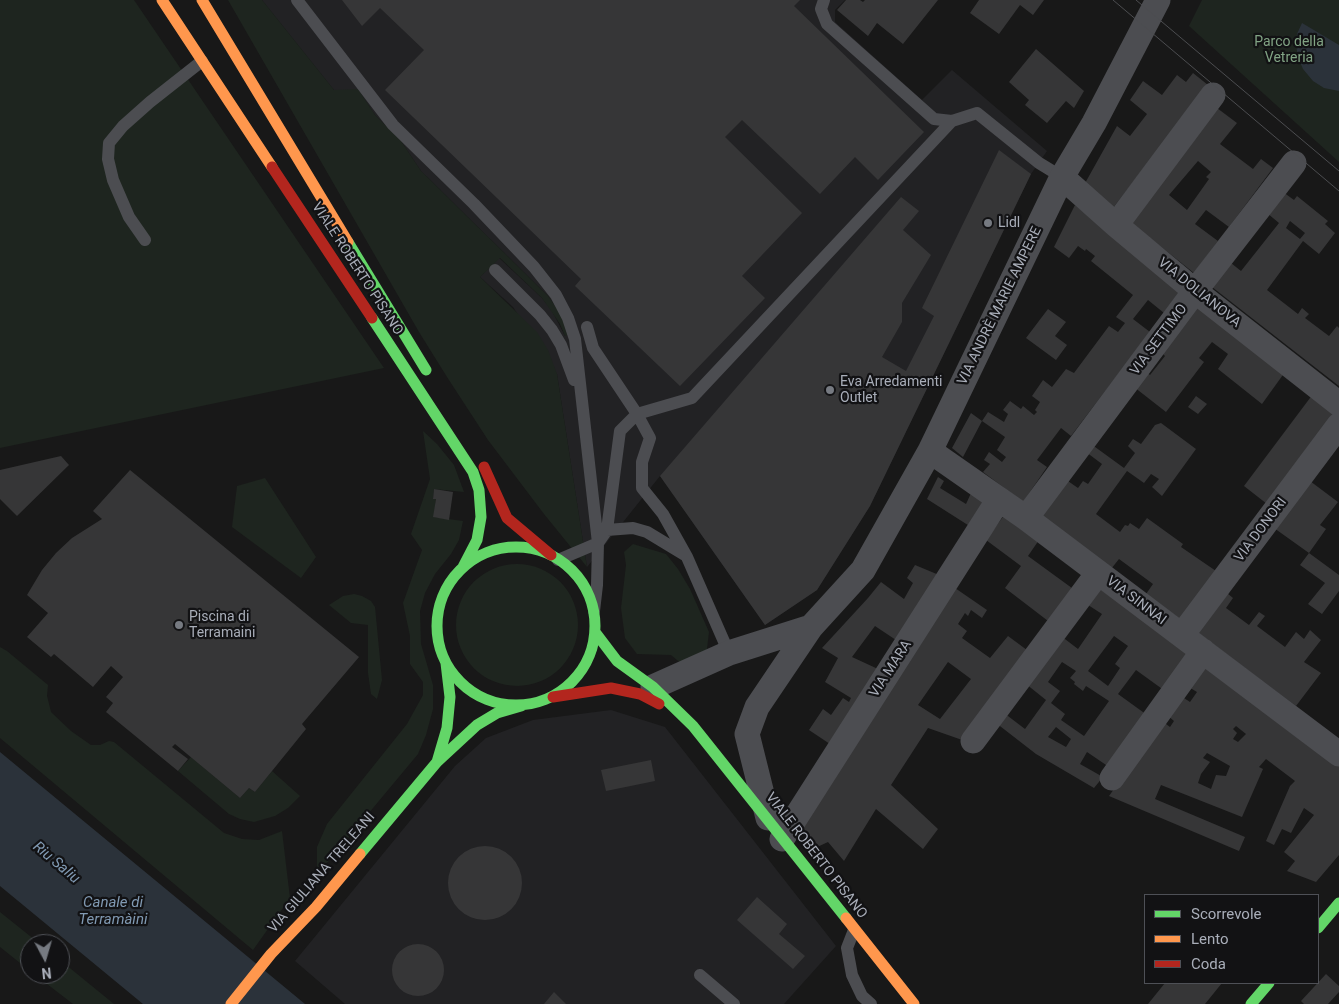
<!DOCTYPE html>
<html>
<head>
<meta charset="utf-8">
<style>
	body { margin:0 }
	#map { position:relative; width:1339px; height:1004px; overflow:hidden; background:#181818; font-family:Roboto,sans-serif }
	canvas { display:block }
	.legend { position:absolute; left:1144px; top:894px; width:175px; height:90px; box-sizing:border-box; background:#121214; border:1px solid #4e5056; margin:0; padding:6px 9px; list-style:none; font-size:15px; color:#a9aeb9 }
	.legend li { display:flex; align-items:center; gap:10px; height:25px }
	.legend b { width:25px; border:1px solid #4e5056 }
	.north { position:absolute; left:20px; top:934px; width:50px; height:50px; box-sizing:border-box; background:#121214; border:1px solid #4e5056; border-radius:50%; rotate:174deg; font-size:14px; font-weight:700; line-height:20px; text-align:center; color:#a9aeb9 }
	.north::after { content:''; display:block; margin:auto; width:18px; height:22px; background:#767a81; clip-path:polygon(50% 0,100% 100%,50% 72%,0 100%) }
</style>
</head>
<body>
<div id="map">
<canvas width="1339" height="1004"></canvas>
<ul class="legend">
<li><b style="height:6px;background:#63d668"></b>Scorrevole</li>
<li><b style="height:6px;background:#ff974d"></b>Lento</li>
<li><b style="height:6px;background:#b3261e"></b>Coda</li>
</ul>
<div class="north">N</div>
</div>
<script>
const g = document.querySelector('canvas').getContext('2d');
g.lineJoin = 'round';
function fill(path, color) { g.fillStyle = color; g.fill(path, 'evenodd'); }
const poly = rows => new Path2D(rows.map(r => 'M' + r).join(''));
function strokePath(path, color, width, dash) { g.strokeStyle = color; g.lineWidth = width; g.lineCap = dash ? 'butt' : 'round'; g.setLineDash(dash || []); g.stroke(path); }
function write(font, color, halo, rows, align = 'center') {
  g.font = font + ' Roboto,sans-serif'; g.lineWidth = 4.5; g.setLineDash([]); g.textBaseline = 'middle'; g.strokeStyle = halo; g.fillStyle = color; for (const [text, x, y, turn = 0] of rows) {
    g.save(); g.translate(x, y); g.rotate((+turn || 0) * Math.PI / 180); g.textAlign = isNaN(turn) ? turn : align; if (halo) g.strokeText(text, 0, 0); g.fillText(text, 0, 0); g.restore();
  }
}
fill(poly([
	[262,0,845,0,835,10,835,22,922,100,952,70,1047,151,1031,174,870,506,817,590,765,625,660,476,587,567,557,374,513,307,480,277,499,258,542,298,552,311,565,336,558,310,548,296,421,171,401,141,375,115,358,90,334,90],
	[611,710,665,727,836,946,784,1004,345,1004,295,961,455,766,486,738,533,720]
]), '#222224');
fill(poly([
	[0,0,134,0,384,368,0,448],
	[228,0,262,0,334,90,358,89,375,115,401,141,421,171,548,296,558,310,570,334,565,336,560,324,542,298,500,258,480,277,537,332,548,350,557,374,587,567,544,514,488,440,447,377,419,332],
	[1202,0,1339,0,1339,162,1189,26],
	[423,431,437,444,454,465,464,492,434,489,433,499,436,499,434,517,463,521,459,540,451,554,435,574,425,593,420,611,421,644,433,685,433,709,426,735,418,754,328,862,317,868,317,847,327,824,407,724,423,695,423,682,410,664,410,636,403,603,422,550,411,534,430,479],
	[265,478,316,557,301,578,232,527,237,486],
	[633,544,666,554,678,569,690,589,709,632,707,649,702,655,683,665,671,655,637,654,625,638,621,608,626,565,624,552],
	'456 625a61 61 0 1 1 122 0a61 61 0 1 1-122 0Z',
	[354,594,362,596,371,601,375,607,382,680,377,699,371,694,368,673,368,625,351,623,329,605,343,596],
	[0,647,7,651,48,685,47,696,51,712,71,731,91,745,100,745,109,741,114,742,224,833,242,839,259,840,282,831,290,898,253,950,0,738],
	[191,757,240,798,249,788,255,792,272,771,300,796,288,808,275,816,254,822,240,819,229,814,178,771],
	[0,912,40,944,30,944,30,971,0,947],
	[60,960,114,1004,73,1004,34,974,60,974]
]), '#1e251f');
fill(poly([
	[1302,23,1339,45,1339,91,1324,88,1313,81,1303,69,1298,57,1296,45,1297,34],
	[0,752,305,1004,143,1004,0,886]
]), '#2b323a');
fill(poly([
	[342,0,800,0,794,6,924,132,878,180,855,157,820,194,742,120,725,137,802,213,742,276,765,298,680,386,575,286,581,279,385,90,424,50,380,8,362,26],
	[846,0,860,0,863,2,865,0,938,0,903,44,877,23,868,36,837,10],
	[979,0,1044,0,1033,15,1020,5,999,34,970,13],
	[1036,49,1084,91,1074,108,1066,101,1047,123,1025,105,1029,100,1009,82],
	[1193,73,1208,85,1113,208,1084,185,1117,126,1130,136,1147,114,1130,100,1143,81,1162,95,1177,75,1186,82],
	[1217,108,1237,123,1220,144,1253,169,1261,159,1273,168,1229,227,1206,210,1195,224,1218,241,1194,273,1130,222],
	[1198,161,1211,172,1206,177,1209,179,1187,210,1169,195],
	[999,150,1031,174,870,506,817,590,765,625,660,476,901,197,919,211,903,230,931,255,902,303,902,322,882,357,906,371,934,316,922,308],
	[1283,192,1294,200,1297,196,1328,221,1325,224,1335,233,1319,254,1303,241,1267,290,1298,314,1302,308,1309,314,1305,318,1329,336,1337,326,1339,328,1339,386,1212,287,1231,263,1241,271,1279,223,1267,213],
	[1290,221,1305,233,1300,239,1286,228],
	[1075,205,1181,290,1164,313,1148,300,1133,319,1150,332,1071,436,1061,428,1037,460,1047,467,1023,502,983,472,990,464,984,460,989,452,1002,462,1006,457,997,450,1005,437,982,421,988,412,1004,422,1008,414,1003,410,1010,401,1021,409,1023,406,1034,415,1037,412,1035,410,1040,402,1032,396,1043,380,1052,387,1066,369,1074,373,1109,326,1118,332,1125,323,1116,317,1133,295,1091,261,1095,256,1086,249,1085,251,1078,246,1069,258,1054,247],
	[1199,304,1285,372,1262,404,1218,369,1228,354,1212,342,1199,358,1204,362,1166,412,1134,387,1146,372,1150,375,1165,356,1161,352],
	[1048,309,1066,322,1055,336,1067,345,1056,360,1026,338],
	[1313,394,1337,412,1267,504,1244,486],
	[1196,396,1207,404,1198,414,1188,407],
	[971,413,982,421,963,457,952,448],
	[1161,423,1196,449,1162,496,1152,487,1159,479,1151,474,1144,483,1127,471,1096,514,1120,532,1125,525,1128,526,1130,523,1139,529,1147,518,1183,544,1181,547,1216,571,1180,619,1146,594,1153,584,1119,559,1111,569,1038,514,1065,479,1078,488,1083,481,1088,484,1102,464,1086,452,1091,444,1124,468,1135,453,1128,446,1133,439,1141,444,1155,425],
	[61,456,69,465,17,516,0,499,0,470],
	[130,470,359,657,302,724,306,729,255,792,249,788,240,798,175,744,172,747,188,759,178,771,106,712,113,703,106,697,123,677,111,666,93,687,54,654,51,657,27,637,48,613,27,595,42,570,56,553,72,538,102,519,93,511],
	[938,477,944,481,940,488,966,504,972,491,987,501,971,527,927,499],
	[1310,481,1338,502,1320,525,1326,529,1309,553,1274,528],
	[434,489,453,492,449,520,433,517,436,499,433,499],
	[1005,514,1039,540,1028,556,1076,591,1052,624,1005,588,1021,566,986,540],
	[1309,553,1339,575,1339,591,1322,614,1308,604,1325,583,1300,565],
	[915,565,939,575,896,640,875,626,852,657,878,669,830,744,809,730,823,709,831,715,843,698,849,702,851,698,825,682,838,658,822,648,868,598,881,582,904,599,913,583,907,578],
	[1096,586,1192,654,1165,691,1136,670,1118,694,1147,715,1109,767,1087,752,1080,764,1103,777,1094,788,1036,754,996,723,1004,713,1025,729,1046,700,1026,684,1061,636,1078,649,1102,614,1085,603],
	[1114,636,1128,646,1115,664,1120,668,1108,686,1088,671],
	[1062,662,1076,671,1070,678,1075,682,1074,684,1083,691,1086,686,1109,701,1084,736,1061,720,1065,714,1051,703,1060,691,1048,682],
	[1056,727,1071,739,1066,747,1048,737],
	[955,588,987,610,982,618,971,610,968,616,965,613,958,624,967,631,962,638,990,658,1008,636,1031,653,965,741,928,728,891,785,938,829,923,849,876,809,844,861,828,842,815,848,800,831],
	[948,662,971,679,940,719,918,705],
	[1227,593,1233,598,1226,608,1249,625,1259,612,1265,616,1257,626,1285,647,1296,632,1304,639,1310,630,1321,640,1304,662,1321,673,1296,706,1197,632],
	[1205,664,1339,764,1339,855,1316,882,1287,871,1295,861,1284,852,1314,815,1304,808,1291,833,1282,829,1274,845,1266,841,1290,786,1295,781,1266,759,1259,767,1263,769,1242,817,1161,785,1155,799,1245,837,1239,851,1109,796,1162,721,1170,727,1174,721,1167,715,1181,696,1190,702,1197,692,1187,686],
	[1236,726,1246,734,1238,742,1233,739,1237,733,1233,729],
	[1207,753,1230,766,1226,776,1216,775,1211,789,1198,783,1201,774,1210,762,1203,758],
	[651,760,655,781,606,791,601,770],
	'448 883a37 37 0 1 1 74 0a37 37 0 1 1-74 0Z',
	[757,897,787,924,779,934,805,956,793,969,737,920],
	'392 970a26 26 0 1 1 52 0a26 26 0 1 1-52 0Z',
	[1326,974,1339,986,1339,992,1328,1004,1304,1004,1301,1001],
	[1165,983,1222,983,1205,1004,1148,1004],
	[554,992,566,1004,544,1004]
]), '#363637');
strokePath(poly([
	[297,0,393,125,474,204,534,267,556,295,568,318,575,339,598,543,597,585,594,611],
	[824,0,821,9,827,24,934,119,952,121],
	[145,240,129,217,113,180,108,159,109,143,123,126,150,102,202,61],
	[495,270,540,315,552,330,561,345,574,380],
	[607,530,633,528,647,532,685,555],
	[558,560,598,543,607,530,620,431,637,414,593,348,587,327],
	[729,653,687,557,663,514,642,488,642,462,650,438,637,414,692,398,952,121,977,113,1039,163,1062,177],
	[854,930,847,948,852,975,862,996,871,1004],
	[700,975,734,1004]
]), '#4c4d51', 12);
strokePath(poly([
	[1062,177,1116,225,1195,291,1339,404],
	[1116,225,1213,95],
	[930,451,1026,518,1339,754],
	[1026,518,1195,291,1294,163],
	[1182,635,1339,425],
	[653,687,729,653,811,627],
	[973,741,1098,573],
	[1112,778,1203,651],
	[768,818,747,734,757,707,811,627,863,570,930,451,1062,177,1094,123,1158,0],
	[782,839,999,499]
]), '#4c4d51', 25);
strokePath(poly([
	[348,242,426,370],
	[372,318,473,472,479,490,481,517,477,540,463,567],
	'437 626a79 79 0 1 1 158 0a79 79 0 1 1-158 0Z',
	[595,632,617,661,653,687,693,726,846,918],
	[437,762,447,728,450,697,446,663],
	[360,854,437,762,477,725,497,713,521,706],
	[1318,928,1339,903],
	[1251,1004,1269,983]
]), '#63d668', 11);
strokePath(poly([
	[162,0,272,167],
	[202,0,348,242],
	[846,918,914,1004],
	[231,1004,271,954,316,907,360,854]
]), '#ff974d', 11);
strokePath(poly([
	[272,167,372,318],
	[484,467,507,518,551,555],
	[553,697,611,688,640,694,659,704]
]), '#b3261e', 11);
strokePath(poly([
	[1113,0,1339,191],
	[1136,0,1339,171]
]), '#4c4d50', 1);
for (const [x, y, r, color] of [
	[988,223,5,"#767a81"],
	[830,390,5,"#767a81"],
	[179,625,5,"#767a81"]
]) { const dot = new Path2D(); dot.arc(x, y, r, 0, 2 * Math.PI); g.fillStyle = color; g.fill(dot); strokePath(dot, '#121214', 2); }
write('14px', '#81a384', '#121214', [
	["Parco della",1289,42],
	["Vetreria",1289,58]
]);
write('14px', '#a9aeb9', '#121214', [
	["Lidl",998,223],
	["Eva Arredamenti",840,382],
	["Outlet",840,398],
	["Piscina di",189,617],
	["Terramaini",189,633]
], 'left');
write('14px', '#a9aeb9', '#121214', [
	["VIALE ROBERTO PISANO",357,269,57],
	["VIA DOLIANOVA",1199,293,39],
	["VIA ANDRÈ MARIE AMPERE",1000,306,-64],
	["VIA SETTIMO",1159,340,-53],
	["VIA DONORI",1261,530,-53],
	["VIA SINNAI",1136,601,37],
	["VIA MARA",891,669,-57],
	["VIALE ROBERTO PISANO",816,856,52],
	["VIA GIULIANA TRELEANI",322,873,-49]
]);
write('italic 15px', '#819ab3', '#121214', [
	["Riu Saliu",56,863,40],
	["Canale di",113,903],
	["Terramàini",113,920]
]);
</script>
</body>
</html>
